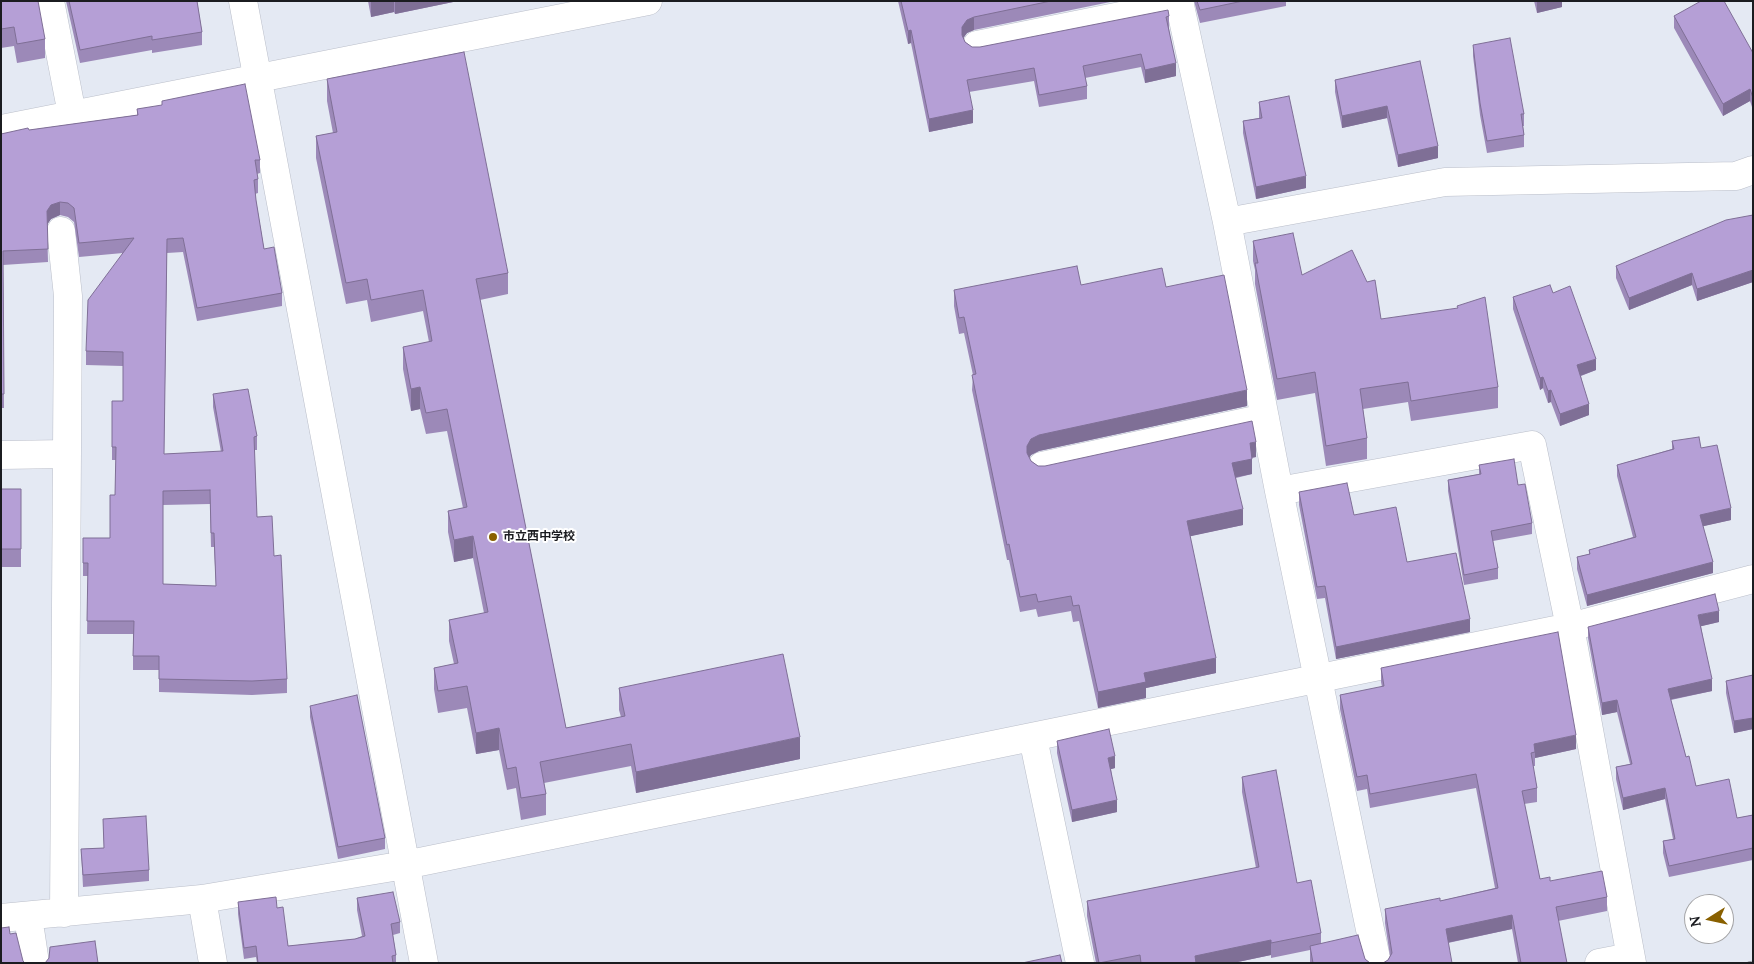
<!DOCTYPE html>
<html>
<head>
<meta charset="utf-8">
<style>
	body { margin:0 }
	#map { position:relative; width:1754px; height:964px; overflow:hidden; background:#e4e9f3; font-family:Lora,serif }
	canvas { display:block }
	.frame { position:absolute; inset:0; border:2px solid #1b1c20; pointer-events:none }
	.north { position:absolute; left:1684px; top:894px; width:50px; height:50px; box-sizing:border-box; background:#fff; border:1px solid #a4a4a6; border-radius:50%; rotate:260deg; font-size:14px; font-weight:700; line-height:20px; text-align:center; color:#1b1c20 }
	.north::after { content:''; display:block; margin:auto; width:18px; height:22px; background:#896000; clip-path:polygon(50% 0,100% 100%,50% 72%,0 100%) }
</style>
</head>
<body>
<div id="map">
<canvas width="1754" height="964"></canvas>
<div class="frame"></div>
<div class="north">N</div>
</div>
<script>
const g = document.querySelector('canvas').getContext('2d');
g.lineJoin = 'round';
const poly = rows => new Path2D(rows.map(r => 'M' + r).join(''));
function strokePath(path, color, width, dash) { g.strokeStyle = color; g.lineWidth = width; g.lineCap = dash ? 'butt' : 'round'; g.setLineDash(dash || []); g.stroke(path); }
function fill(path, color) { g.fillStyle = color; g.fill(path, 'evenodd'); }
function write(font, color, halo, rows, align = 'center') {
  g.font = font + ' Lora,"Noto Sans JP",serif'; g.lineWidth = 4; g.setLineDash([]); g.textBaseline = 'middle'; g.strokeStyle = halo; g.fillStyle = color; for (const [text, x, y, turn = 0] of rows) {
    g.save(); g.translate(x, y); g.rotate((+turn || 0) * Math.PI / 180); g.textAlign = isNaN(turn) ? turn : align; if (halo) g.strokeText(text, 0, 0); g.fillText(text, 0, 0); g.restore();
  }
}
const minor = poly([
	[50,1,72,114],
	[243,1,424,963],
	[1179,1,1227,222,1279,491,1377,963],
	[977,45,1180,4],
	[1,129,648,1],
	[1227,222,1445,182,1736,176,1753,170],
	[61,231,68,296,64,913],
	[1,455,67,454],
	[1042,466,1265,418],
	[1279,491,1532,445,1570,627,1632,963],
	[1033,738,1080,963],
	[202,899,213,963],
	[28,916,35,963],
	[1,918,202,899,405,865,1570,627,1753,579],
	[1599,963,1630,957]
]);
strokePath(minor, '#babec9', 29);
strokePath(poly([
	[1748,963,1753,962]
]), '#9b9ea6', 3, [4, 2.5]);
strokePath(minor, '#fff', 28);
fill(poly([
	[1,1,45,39,45,58,17,63,14,46,1,48],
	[66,1,197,1,202,32,202,45,152,53,152,50,80,63],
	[368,1,458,1,395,14,394,12,371,17],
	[898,1,1115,1,974,30,967,33,963,38,965,42,972,47,980,47,1169,16,1169,29,1176,76,1145,83,1141,67,1085,78,1087,86,1087,99,1039,107,1034,81,969,92,973,123,929,132,911,43,908,44],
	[1194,1,1286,1,1286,6,1200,23],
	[1534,1,1562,1,1562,7,1537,13],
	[1674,16,1753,53,1753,110,1750,101,1723,116,1674,28],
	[1473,45,1524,114,1524,126,1523,126,1524,135,1524,147,1487,153,1480,115,1473,56],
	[1420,61,1438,158,1398,167,1387,118,1342,128,1335,92,1335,80],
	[327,79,508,273,508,294,480,300,566,728,621,717,619,710,619,688,800,759,636,793,631,766,544,783,546,794,546,815,521,820,516,788,507,790,499,750,476,754,467,708,438,713,434,689,434,668,454,664,449,641,449,620,484,613,473,558,454,562,448,532,448,511,463,508,447,431,426,434,420,409,411,411,403,369,403,347,429,342,423,311,371,322,367,300,346,304,316,158,316,136,333,133,327,101],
	[162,101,260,160,260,173,257,174,258,179,258,193,255,194,256,200,264,249,282,293,282,306,197,321,183,252,167,253,164,454,221,452,213,407,213,394,257,436,257,450,254,450,257,517,274,556,287,679,287,693,252,695,159,692,159,670,133,670,133,634,87,634,88,576,83,576,83,538,110,538,115,495,116,460,112,460,112,401,123,401,123,366,86,365,86,351,123,253,79,257,74,222,68,217,60,215,51,219,47,224,48,262,3,265,4,408,1,408,1,134,137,115,137,109,162,106],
	[210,504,211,547,214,547,216,586,163,584,163,505],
	[1259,102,1306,188,1256,199,1243,133,1243,121,1259,118],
	[1753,215,1753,282,1697,301,1692,285,1629,310,1616,278,1616,266],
	[1253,241,1302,275,1381,319,1498,387,1498,408,1411,421,1408,402,1363,409,1367,438,1367,459,1326,466,1315,393,1277,400,1255,284,1255,270,1253,261],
	[1081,285,1166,287,1247,406,1039,451,1031,455,1029,458,1031,461,1038,466,1045,466,1256,457,1252,458,1252,474,1236,478,1243,525,1190,536,1216,673,1146,688,1146,698,1098,708,1079,621,1073,622,1071,611,1038,617,1036,609,1020,612,1009,560,1007,560,972,390,973,375,964,333,959,334,954,306,954,290],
	[1553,293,1596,370,1581,376,1589,415,1560,426,1551,402,1548,403,1543,388,1540,390,1513,309,1513,297],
	[1672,441,1701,448,1731,520,1703,526,1713,573,1587,606,1577,569,1577,557,1589,554,1589,550,1633,537,1617,476,1617,465,1672,449],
	[1479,465,1518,485,1532,523,1532,534,1493,541,1498,568,1498,579,1464,585,1448,491,1448,480,1479,474],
	[1,489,21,489,21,567,1,567],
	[1299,492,1354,515,1407,562,1470,632,1336,659,1325,598,1317,599,1299,505],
	[1719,622,1701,626,1712,691,1671,700,1686,757,1696,786,1737,818,1753,815,1753,860,1669,877,1663,853,1663,841,1673,839,1665,799,1623,810,1616,779,1616,767,1630,764,1617,712,1602,715,1588,638,1588,627],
	[1381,668,1576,749,1535,758,1535,766,1533,766,1537,788,1537,802,1524,804,1540,879,1550,881,1607,897,1607,911,1558,921,1567,963,1518,963,1512,929,1448,943,1388,960,1390,956,1385,923,1385,909,1440,901,1495,888,1476,788,1370,808,1367,789,1357,791,1340,709,1340,695,1382,687,1381,682],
	[1753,675,1753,729,1734,733,1726,693,1726,681],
	[310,706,385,838,385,849,338,859,310,717],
	[1057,741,1115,768,1111,769,1117,812,1072,822,1057,753],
	[1242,777,1321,933,1321,943,1365,959,1370,963,1310,963,1310,950,1271,958,1271,955,1233,963,1096,963,1087,916,1087,901,1256,868,1242,792],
	[103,819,149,870,149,881,83,887,81,849,104,848],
	[357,898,400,922,400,933,393,935,396,955,396,963,257,963,256,957,244,959,238,914,238,902,277,908,288,946,355,939,362,936,357,910]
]), '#9c89b8');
fill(poly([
	[371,1,394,1,394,12,371,17],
	[395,1,458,1,395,14],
	[1537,1,1562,1,1562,7,1537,13],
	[974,17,974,30,967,33,962,40,962,27,967,20],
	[911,30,911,43,908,44,908,31],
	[1176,63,1176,76,1145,83,1145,70],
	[1750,89,1750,101,1723,116,1723,104],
	[1387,106,1387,118,1342,128,1342,116],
	[973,110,973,123,929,132,929,119],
	[1438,146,1438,158,1398,167,1398,155],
	[1306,176,1306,188,1256,199,1256,187],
	[60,202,60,215,51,219,47,225,47,211,51,205],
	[1753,270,1753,282,1697,301,1697,289],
	[1692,273,1692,285,1629,310,1629,298],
	[1596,359,1596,370,1577,377,1577,365],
	[1543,377,1543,388,1540,390,1540,378],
	[420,387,420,409,411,411,411,389],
	[1247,390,1247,406,1039,451,1031,455,1027,462,1027,446,1031,439,1039,435],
	[1551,390,1551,402,1548,403,1548,391],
	[1589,404,1589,415,1560,426,1560,414],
	[1256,442,1256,457,1250,458,1250,443],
	[1252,459,1252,474,1232,478,1232,463],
	[1731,508,1731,520,1700,527,1700,515],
	[1243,509,1243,525,1187,537,1187,521],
	[473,536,473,558,454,562,454,540],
	[1713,562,1713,573,1587,606,1587,595],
	[1719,611,1719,622,1698,627,1698,615],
	[1470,619,1470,632,1336,659,1336,647],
	[1216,658,1216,673,1146,688,1146,698,1098,708,1098,692,1144,673],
	[1712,679,1712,691,1668,700,1668,689],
	[1617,700,1617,712,1602,715,1602,703],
	[1753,718,1753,729,1734,733,1734,721],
	[499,728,499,750,476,754,476,733],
	[1576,735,1576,749,1535,758,1535,752,1534,744],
	[800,737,800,759,636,793,636,772],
	[1115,756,1115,768,1108,770,1108,758],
	[1665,788,1665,799,1623,810,1623,798],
	[1117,800,1117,812,1072,822,1072,810],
	[1512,915,1512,929,1446,943,1446,929],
	[1271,940,1271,955,1233,963,1195,963,1195,956]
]), '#7f6f96');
const building = poly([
	[1,1,38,1,45,39,17,44,14,27,1,29,1,1],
	[69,1,197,1,202,32,152,40,152,36,80,50,69,1],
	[901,1,1051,1,974,17,967,20,962,27,962,35,965,42,972,47,980,47,1168,10,1169,16,1166,17,1176,63,1145,70,1141,54,1083,66,1087,86,1039,95,1034,68,967,80,973,110,929,119,911,30,908,31,901,1],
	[1197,1,1243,1,1200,10,1197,1],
	[1701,1,1724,1,1753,53,1753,98,1750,89,1723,104,1674,16,1701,1],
	[1510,38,1524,114,1521,114,1524,135,1487,141,1480,103,1473,45,1510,38],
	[464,52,508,273,476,279,566,728,625,716,619,688,783,654,800,737,636,772,631,744,540,762,546,794,521,798,516,767,507,769,499,728,476,733,467,686,438,691,434,668,458,663,449,620,488,612,473,536,454,540,448,511,467,507,447,409,426,413,420,387,411,389,403,347,432,341,423,290,371,300,367,279,346,283,316,136,337,132,327,79,464,52],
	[1420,61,1438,146,1398,155,1387,106,1342,116,1335,80,1420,61],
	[245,84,260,160,255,160,258,179,254,180,256,200,264,249,274,247,282,293,197,308,183,238,167,239,164,454,223,451,213,394,248,389,257,436,254,437,257,517,272,516,274,556,281,555,287,679,252,681,159,679,159,656,133,656,134,621,87,621,88,563,83,563,83,538,110,538,110,495,115,495,116,447,112,447,112,401,123,401,123,352,86,351,88,300,134,238,79,243,74,208,68,203,60,202,51,205,47,211,48,249,3,251,4,394,1,394,1,134,28,128,29,130,138,115,137,109,162,105,162,101,245,84],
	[210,490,211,533,214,533,216,586,163,584,163,491,210,490],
	[1289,96,1306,176,1256,187,1243,121,1262,118,1259,102,1289,96],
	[1753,215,1753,270,1697,289,1692,273,1629,298,1616,266,1726,220,1753,215],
	[1293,233,1302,275,1352,250,1367,282,1375,280,1381,319,1458,308,1457,306,1485,297,1498,387,1411,401,1408,382,1360,389,1367,438,1326,446,1315,372,1277,379,1255,263,1258,263,1253,241,1293,233],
	[1077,266,1081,285,1162,268,1166,287,1224,275,1247,390,1039,435,1031,439,1027,446,1027,453,1031,461,1038,466,1045,466,1252,421,1256,442,1250,443,1252,459,1232,463,1243,509,1187,521,1216,658,1144,673,1146,682,1098,692,1079,605,1073,606,1071,596,1038,602,1036,594,1020,597,1009,544,1007,545,972,375,976,374,964,317,959,318,954,290,1077,266],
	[1550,285,1553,293,1570,286,1596,359,1577,365,1589,404,1560,414,1551,390,1548,391,1543,377,1540,378,1513,297,1550,285],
	[1699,437,1701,448,1717,445,1731,508,1700,515,1713,562,1587,595,1577,557,1590,554,1589,550,1636,537,1617,465,1674,449,1672,441,1699,437],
	[1514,459,1518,485,1525,484,1532,523,1491,531,1498,568,1464,575,1448,480,1481,474,1479,465,1514,459],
	[1347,483,1354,515,1396,507,1407,562,1456,553,1470,619,1336,647,1325,586,1317,587,1299,492,1347,483],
	[1,489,21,489,21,549,1,549,1,489],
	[1715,594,1719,611,1698,615,1712,679,1668,689,1686,757,1689,756,1696,786,1729,779,1737,818,1753,815,1753,848,1669,866,1663,841,1675,839,1665,788,1623,798,1616,767,1632,764,1617,700,1602,703,1588,627,1715,594],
	[1558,632,1576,735,1534,744,1535,752,1531,753,1537,788,1522,791,1540,879,1550,877,1550,881,1602,871,1607,897,1556,907,1567,963,1521,963,1512,915,1446,929,1452,963,1383,963,1388,960,1392,953,1385,909,1440,898,1440,901,1498,888,1476,774,1370,794,1367,775,1357,777,1340,695,1384,686,1381,668,1558,632],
	[1753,675,1753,718,1734,721,1726,681,1753,675],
	[357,695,385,838,338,847,310,706,357,695],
	[1109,729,1115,756,1108,758,1117,800,1072,810,1057,741,1109,729],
	[1276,770,1297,883,1311,880,1321,933,1271,943,1271,940,1195,956,1196,963,1141,963,1140,955,1099,963,1087,901,1259,867,1242,777,1276,770],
	[146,816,149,870,83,875,81,849,104,848,103,819,146,816],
	[393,892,400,922,391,924,396,955,392,956,393,963,258,963,256,946,244,948,238,902,276,897,277,908,283,907,288,946,355,939,365,936,357,898,393,892],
	[9,927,10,934,16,933,23,961,25,963,1,963,1,928,9,927],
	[1358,935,1365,959,1370,963,1313,963,1310,946,1358,935],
	[95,941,98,963,45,963,49,958,50,947,95,941],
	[1060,955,1062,963,1022,963,1060,955]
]);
fill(building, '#b59fd6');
strokePath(building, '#7f6f96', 1);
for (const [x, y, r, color] of [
	[493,537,5,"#896000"]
]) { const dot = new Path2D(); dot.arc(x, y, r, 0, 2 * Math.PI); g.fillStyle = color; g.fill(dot); strokePath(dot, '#fff', 2); }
write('bold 12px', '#1b1c20', '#fff', [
	["市立西中学校",503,537]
], 'left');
</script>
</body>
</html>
